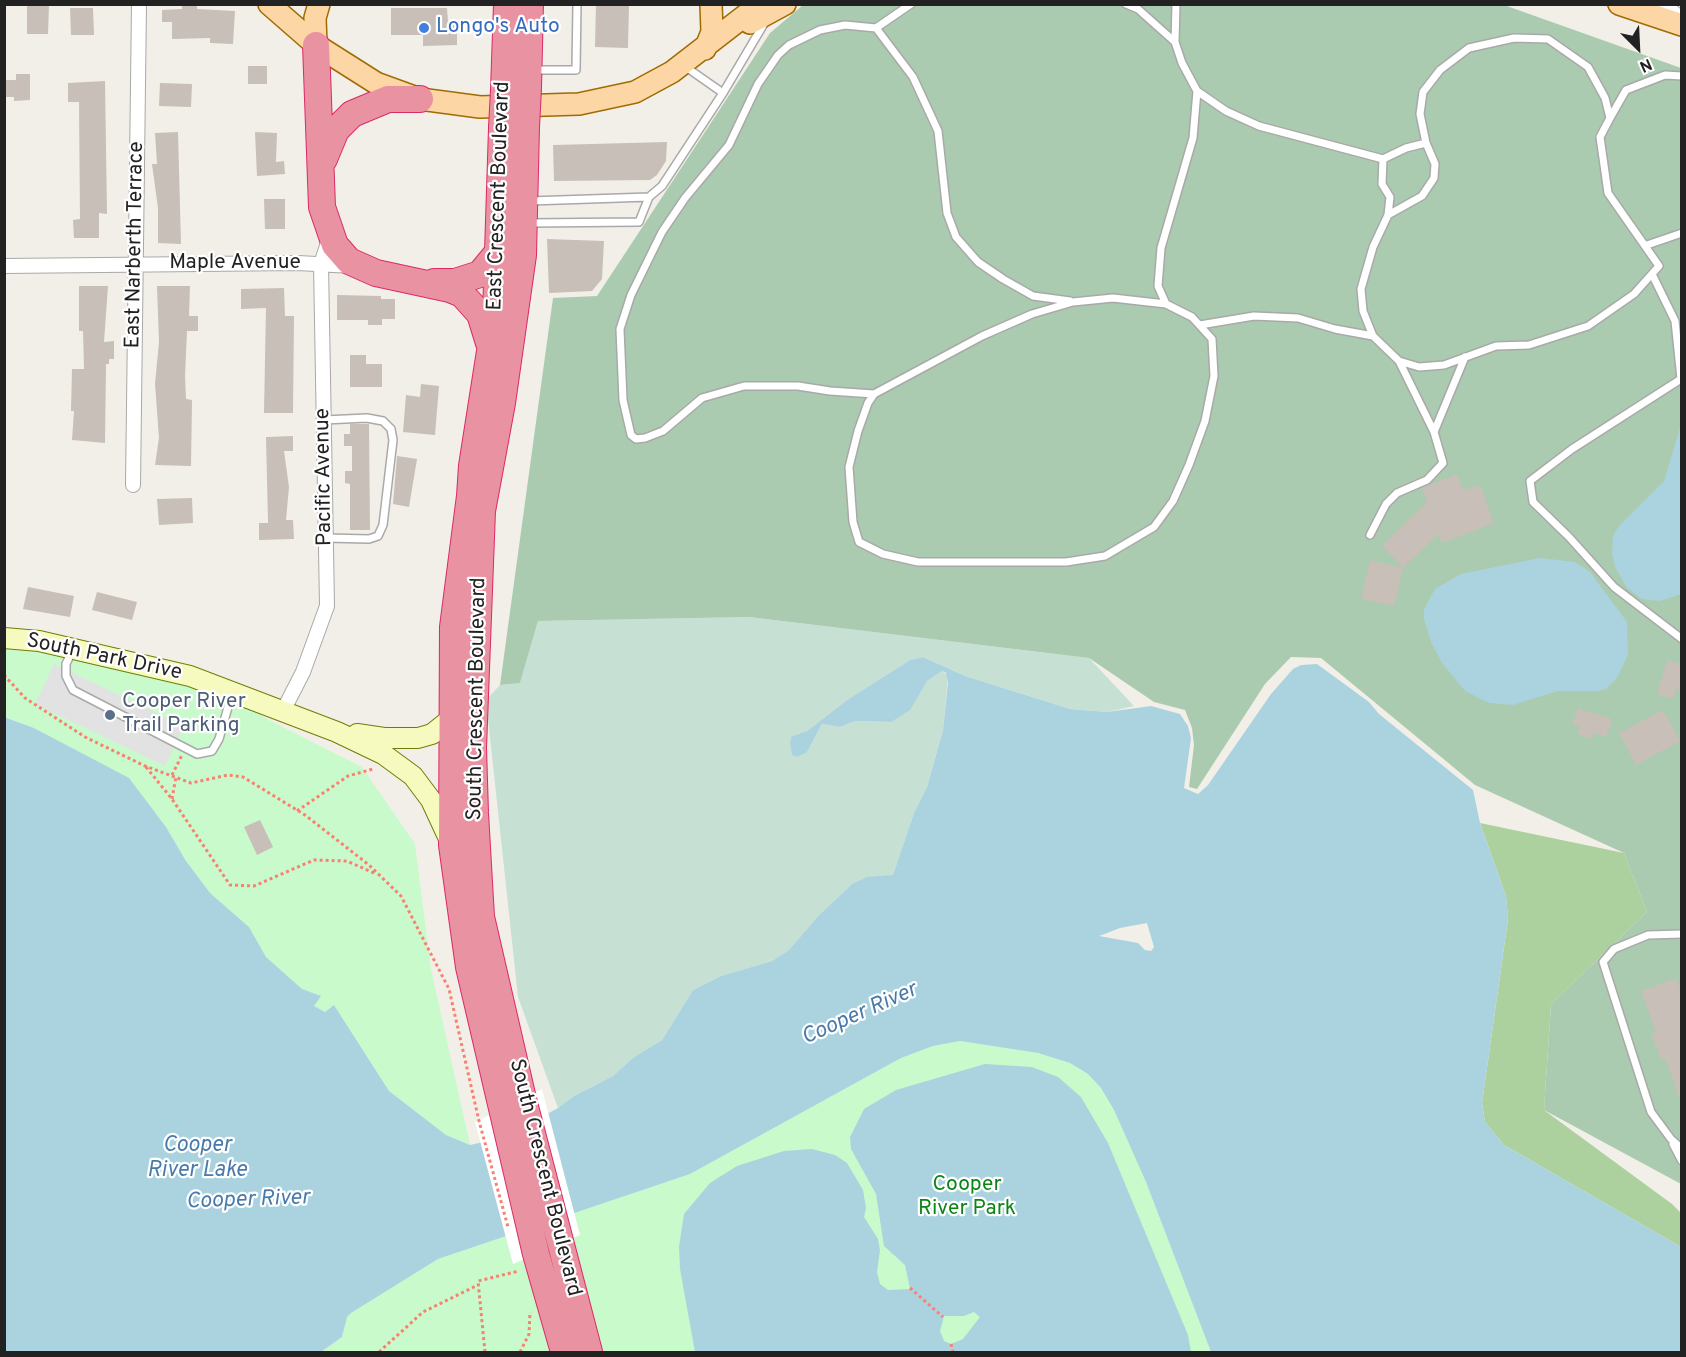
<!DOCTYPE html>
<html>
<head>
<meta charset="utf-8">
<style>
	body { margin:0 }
	#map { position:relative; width:1686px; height:1357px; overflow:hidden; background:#f2efe9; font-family:Overpass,sans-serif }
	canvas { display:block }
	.frame { position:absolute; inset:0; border:6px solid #222; pointer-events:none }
	.north { position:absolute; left:1608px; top:18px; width:60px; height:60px; -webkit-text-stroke:4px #fff; paint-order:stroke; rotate:156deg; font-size:16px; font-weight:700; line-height:24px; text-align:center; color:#222 }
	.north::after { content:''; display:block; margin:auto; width:21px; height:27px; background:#222; clip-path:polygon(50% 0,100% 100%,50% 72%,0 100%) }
</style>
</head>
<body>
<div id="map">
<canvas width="1686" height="1357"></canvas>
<div class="frame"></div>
<div class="north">N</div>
</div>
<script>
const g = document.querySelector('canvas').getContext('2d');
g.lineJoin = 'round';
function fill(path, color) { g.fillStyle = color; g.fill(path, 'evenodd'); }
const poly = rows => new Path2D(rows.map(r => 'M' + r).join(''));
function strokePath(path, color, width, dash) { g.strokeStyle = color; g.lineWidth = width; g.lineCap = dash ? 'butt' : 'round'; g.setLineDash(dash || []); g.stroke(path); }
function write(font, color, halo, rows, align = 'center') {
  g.font = font + ' Overpass,sans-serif'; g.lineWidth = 4.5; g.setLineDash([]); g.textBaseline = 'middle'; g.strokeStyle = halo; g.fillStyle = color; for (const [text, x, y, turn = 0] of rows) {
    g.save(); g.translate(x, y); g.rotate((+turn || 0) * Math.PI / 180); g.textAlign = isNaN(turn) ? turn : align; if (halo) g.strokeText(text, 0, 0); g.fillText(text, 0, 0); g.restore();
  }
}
fill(poly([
	[1480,823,1624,853,1647,912,1551,1004,1544,1110,1672,1204,1681,1213,1681,1247,1504,1145,1485,1122,1482,1103,1508,919,1506,896]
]), '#add19e');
fill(poly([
	[749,617,1089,658,1134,706,1107,712,1070,709,965,676,923,657,910,660,847,700,807,731,792,736,807,752,822,724,840,727,855,721,891,722,927,681,942,671,948,676,943,730,927,787,914,813,893,875,852,884,818,916,789,950,772,961,721,976,693,990,662,1040,634,1057,613,1076,574,1096,558,1108,518,997,486,700,500,685,520,683,538,621]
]), '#c6e0d4');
fill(poly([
	[803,5,1504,5,1681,68,1681,1184,1544,1110,1551,1004,1647,912,1624,853,1475,785,1321,658,1291,657,1265,684,1197,789,1189,787,1194,745,1192,728,1185,710,1154,702,1089,658,749,617,538,621,520,683,500,685,553,298,597,296,770,33]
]), '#aacbaf');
fill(poly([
	[4,638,207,682,269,720,362,767,415,844,431,969,470,1145,446,1135,389,1091,334,1005,325,1012,314,1006,320,996,302,989,266,957,249,927,210,893,186,861,166,827,129,779,34,728,5,717],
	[960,1041,1038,1053,1070,1063,1088,1074,1101,1088,1114,1110,1146,1182,1211,1352,321,1352,342,1337,347,1317,351,1313,438,1259,690,1174,901,1058,933,1046]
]), '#c8facc');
fill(poly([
	[54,664,184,726,165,766,35,704]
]), '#e2e2e2');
fill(poly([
	[1681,425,1681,594,1660,601,1642,599,1627,588,1615,567,1612,553,1613,536,1619,526,1664,481],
	[1540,558,1575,562,1590,572,1627,622,1628,655,1617,678,1606,689,1598,691,1558,691,1513,705,1489,703,1465,691,1442,663,1431,642,1424,619,1424,609,1435,589,1461,574],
	[923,657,965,676,1070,709,1107,712,1151,706,1180,714,1188,726,1191,738,1184,788,1198,794,1208,785,1271,694,1293,669,1301,665,1317,664,1369,702,1379,714,1473,790,1480,823,1506,896,1508,919,1482,1103,1485,1122,1504,1145,1681,1247,1681,1352,1211,1352,1146,1182,1114,1110,1101,1088,1088,1074,1070,1063,1038,1053,960,1041,933,1046,901,1058,690,1174,438,1259,351,1313,347,1317,342,1337,321,1352,5,1352,4,717,34,728,129,778,166,827,186,861,210,893,249,927,266,957,302,989,321,996,314,1006,325,1012,334,1005,389,1091,446,1135,470,1145,505,1137,558,1108,574,1096,613,1076,634,1057,662,1040,693,990,721,976,772,961,789,950,818,916,852,884,867,877,893,875,914,813,927,787,943,730,948,682,946,673,942,671,927,681,910,710,891,722,855,721,840,727,822,724,807,752,797,757,792,755,790,742,792,736,807,731,847,700,910,660],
	[1147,923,1154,947,1151,951,1145,950,1138,943,1099,936,1120,928],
	[985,1064,1032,1067,1058,1077,1081,1097,1108,1143,1188,1335,1191,1352,695,1352,680,1269,679,1247,684,1214,710,1183,737,1166,784,1151,812,1149,835,1155,847,1163,863,1190,866,1208,864,1217,878,1239,880,1250,877,1272,880,1284,888,1290,910,1289,905,1265,884,1246,876,1194,851,1149,850,1137,864,1109,896,1090],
	[974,1312,980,1317,963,1339,951,1344,944,1341,940,1331,944,1316,964,1316]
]), '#aad3df');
fill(poly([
	[542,1089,580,1235,513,1264,475,1122]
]), '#fff');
fill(poly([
	[27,4,49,4,48,34,27,34],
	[182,4,197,4,197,9,235,11,233,44,210,43,210,38,172,39,172,22,162,22,162,10,182,9],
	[596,4,629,4,628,48,595,47],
	[70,8,93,8,94,35,71,35],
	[391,8,447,8,448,22,457,22,457,45,423,46,423,35,391,35],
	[248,66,267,66,267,84,248,84],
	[16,74,30,74,30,100,14,101,14,97,4,97,4,80,16,80],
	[105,81,107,214,99,213,99,238,74,238,73,220,80,219,79,102,68,102,68,83],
	[160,83,192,84,191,107,159,106],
	[178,132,181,244,158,243,158,208,152,164,157,164,155,133],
	[255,132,277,133,276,162,284,161,285,174,257,176],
	[667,142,666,161,657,175,650,180,554,181,553,145],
	[264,199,285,199,285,229,265,229],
	[547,239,604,241,602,279,592,291,549,293],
	[79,286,108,286,104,342,114,341,114,359,109,359,109,364,106,364,105,443,72,440,74,411,71,411,72,369,84,369,83,331,79,331],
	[157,286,190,286,189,316,198,316,198,331,187,331,185,376,186,399,192,400,191,466,155,465,159,438,155,384,159,342],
	[284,288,285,316,294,316,293,413,264,413,266,308,241,309,241,289],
	[337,295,381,296,381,299,395,299,395,319,382,319,382,325,368,325,368,320,337,320],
	[350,355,366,355,366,364,382,364,382,387,350,387],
	[421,384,439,386,435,435,403,432,406,395,420,397],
	[350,424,369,424,370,530,350,530,350,484,345,483,345,471,352,471,352,446,344,446,344,434,350,434],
	[293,436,293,451,284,451,289,487,286,520,293,520,294,539,259,540,259,523,268,523,266,437],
	[397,456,417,459,409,507,393,504],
	[1457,474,1463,490,1480,485,1494,523,1442,543,1438,535,1403,568,1382,546,1427,502,1422,488],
	[192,498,193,523,159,525,157,499],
	[1370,560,1403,568,1394,606,1361,599],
	[28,587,74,596,70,617,23,609],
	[97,592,137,602,132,620,92,610],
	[1667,660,1682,664,1682,690,1676,689,1673,699,1657,694],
	[1578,708,1612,719,1606,737,1594,733,1592,739,1577,734,1580,727,1572,725],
	[1663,710,1680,741,1636,765,1619,733],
	[260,820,273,847,257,855,244,827],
	[1676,978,1682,994,1680,1100,1665,1058,1661,1059,1651,1034,1656,1032,1641,991]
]), '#c7bfb8');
const lane = poly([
	[1126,4,1138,9,1175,42],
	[1176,4,1175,42,1182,63,1197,91,1226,111,1259,126,1383,159,1406,148,1426,143,1420,114,1423,92,1440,70,1469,48,1514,38,1548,39,1588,67,1605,98,1610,118,1600,137,1608,193,1659,266,1634,294,1588,326,1529,345,1496,346,1444,365,1419,367,1399,361,1373,336],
	[876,28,913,77,938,131,947,213,956,237,978,262,1003,279,1033,296,1070,301],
	[683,65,723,93],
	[533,70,576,70,577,4],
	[1610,118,1626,90,1665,75,1682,76],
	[649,197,662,186,723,93,765,22],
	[1388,215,1422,196,1434,178,1435,164,1426,143],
	[529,223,639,222,649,197,530,201],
	[1647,245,1682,233],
	[1652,274,1675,321,1681,379,1572,449,1530,481,1533,502,1569,537,1614,587,1682,639],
	[1166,304,1113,298,1073,302,1032,314,982,336,874,394,868,403,858,431,849,467,853,522,859,542,883,554,918,562,1066,562,1105,556,1154,527,1173,501,1189,465,1205,421,1214,376,1212,339,1192,317,1166,304,1158,286,1161,248,1193,138,1197,91],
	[1200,325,1254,316,1298,318,1335,329,1373,336,1363,311,1361,289,1373,247,1388,215,1390,197,1382,184,1383,159],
	[1399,361,1434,432],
	[874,394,830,391,798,386,744,386,702,398,663,431,645,438,636,439,631,435,623,400,620,329,631,295,662,232,685,198,729,145,758,84,778,55,789,45,820,30,845,25,876,28,911,4],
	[324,420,367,418,383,421,391,429,393,440,383,525,378,536,369,539,326,538],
	[1370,535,1386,504,1397,493,1427,480,1443,463,1434,432,1465,357],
	[72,651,66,664,66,676,73,690,197,754,212,751,219,739,232,693],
	[1682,934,1648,935,1614,949,1603,962,1651,1112,1671,1139,1682,1149],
	[1673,1144,1682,1161]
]);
const street = poly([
	[1664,4,1682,20],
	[4,266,298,263,352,266],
	[133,485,139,4],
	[283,711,303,672,327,606,321,264,330,237]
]);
const secondary = poly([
	[4,638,39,641,190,676,337,732,383,754,413,776,431,800,451,843],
	[357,734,384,738,418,738,432,734,452,718]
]);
const primary = poly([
	[269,4,316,45,376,83,420,99,480,107,579,104,635,92,672,72,760,4],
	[1619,4,1682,25],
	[750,23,785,4],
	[316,45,315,18,319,4],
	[705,49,712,32,711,4]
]);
const highway = poly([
	[316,45,322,207,335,245,349,261,376,273,450,289,462,294,480,314,489,343],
	[528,88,530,4],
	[504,90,507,4],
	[526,127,523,255,502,403,482,511,473,748,475,813,481,917,523,1099,589,1352],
	[502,128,496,313,472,466,470,496,453,627,452,845,469,967,536,1254,564,1352],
	[324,159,336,130,352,114,388,99,420,99],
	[434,282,455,282,480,274,499,251]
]);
strokePath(lane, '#a9a9a9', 10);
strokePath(street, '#a9a9a9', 16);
strokePath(secondary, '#707d05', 22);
strokePath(primary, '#a06b00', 24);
strokePath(highway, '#dc2a67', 28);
strokePath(poly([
	[4,675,25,698,85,737,145,766,191,783,228,775,243,777,305,815,369,865,401,896,449,989,479,1121,508,1227],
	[146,767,172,799,230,885,254,886,314,860,347,861,376,874],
	[172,775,182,755],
	[172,799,176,777],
	[297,811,348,776,373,769],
	[910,1288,943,1317],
	[951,1344,953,1352],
	[379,1352,423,1312,478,1285],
	[485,1352,478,1281,519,1271],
	[520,1352,529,1334,530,1312]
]), '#fa8072', 3, [3, 3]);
strokePath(lane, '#fff', 7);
strokePath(street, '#fff', 14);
strokePath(secondary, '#f7fabf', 20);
strokePath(primary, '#fcd6a4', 21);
strokePath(highway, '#e892a2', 26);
const highwayBridge = poly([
	[526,127,528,88],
	[502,128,504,90]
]);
strokePath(highwayBridge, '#dc2a67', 28, []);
strokePath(highwayBridge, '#e892a2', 26);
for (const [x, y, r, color] of [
	[424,28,6,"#3f7fe0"],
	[110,715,6,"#5c6f8a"]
]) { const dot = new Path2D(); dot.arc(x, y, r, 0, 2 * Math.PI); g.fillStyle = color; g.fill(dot); strokePath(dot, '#fff', 2); }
write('21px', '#366cbe', '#fff', [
	["Longo's Auto",436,28]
], 'left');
write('21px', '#222', '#fff', [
	["East Crescent Boulevard",500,196,-88],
	["East Narberth Terrace",136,245,-89],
	["Maple Avenue",235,264],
	["Pacific Avenue",325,477,-91],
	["South Park Drive",104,658,12],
	["South Crescent Boulevard",478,699,-89],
	["South Crescent Boulevard",544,1178,76]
]);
write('21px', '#4e5e75', '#fff', [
	["Cooper River",122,703],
	["Trail Parking",122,727]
], 'left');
write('21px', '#0c8416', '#fff', [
	["Cooper",967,1186],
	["River Park",967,1210]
]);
write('italic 22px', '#4a7aab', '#fff', [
	["Cooper River",860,1015,-24],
	["Cooper",197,1147],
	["River Lake",197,1172],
	["Cooper River",248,1201,-2]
]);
</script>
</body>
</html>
